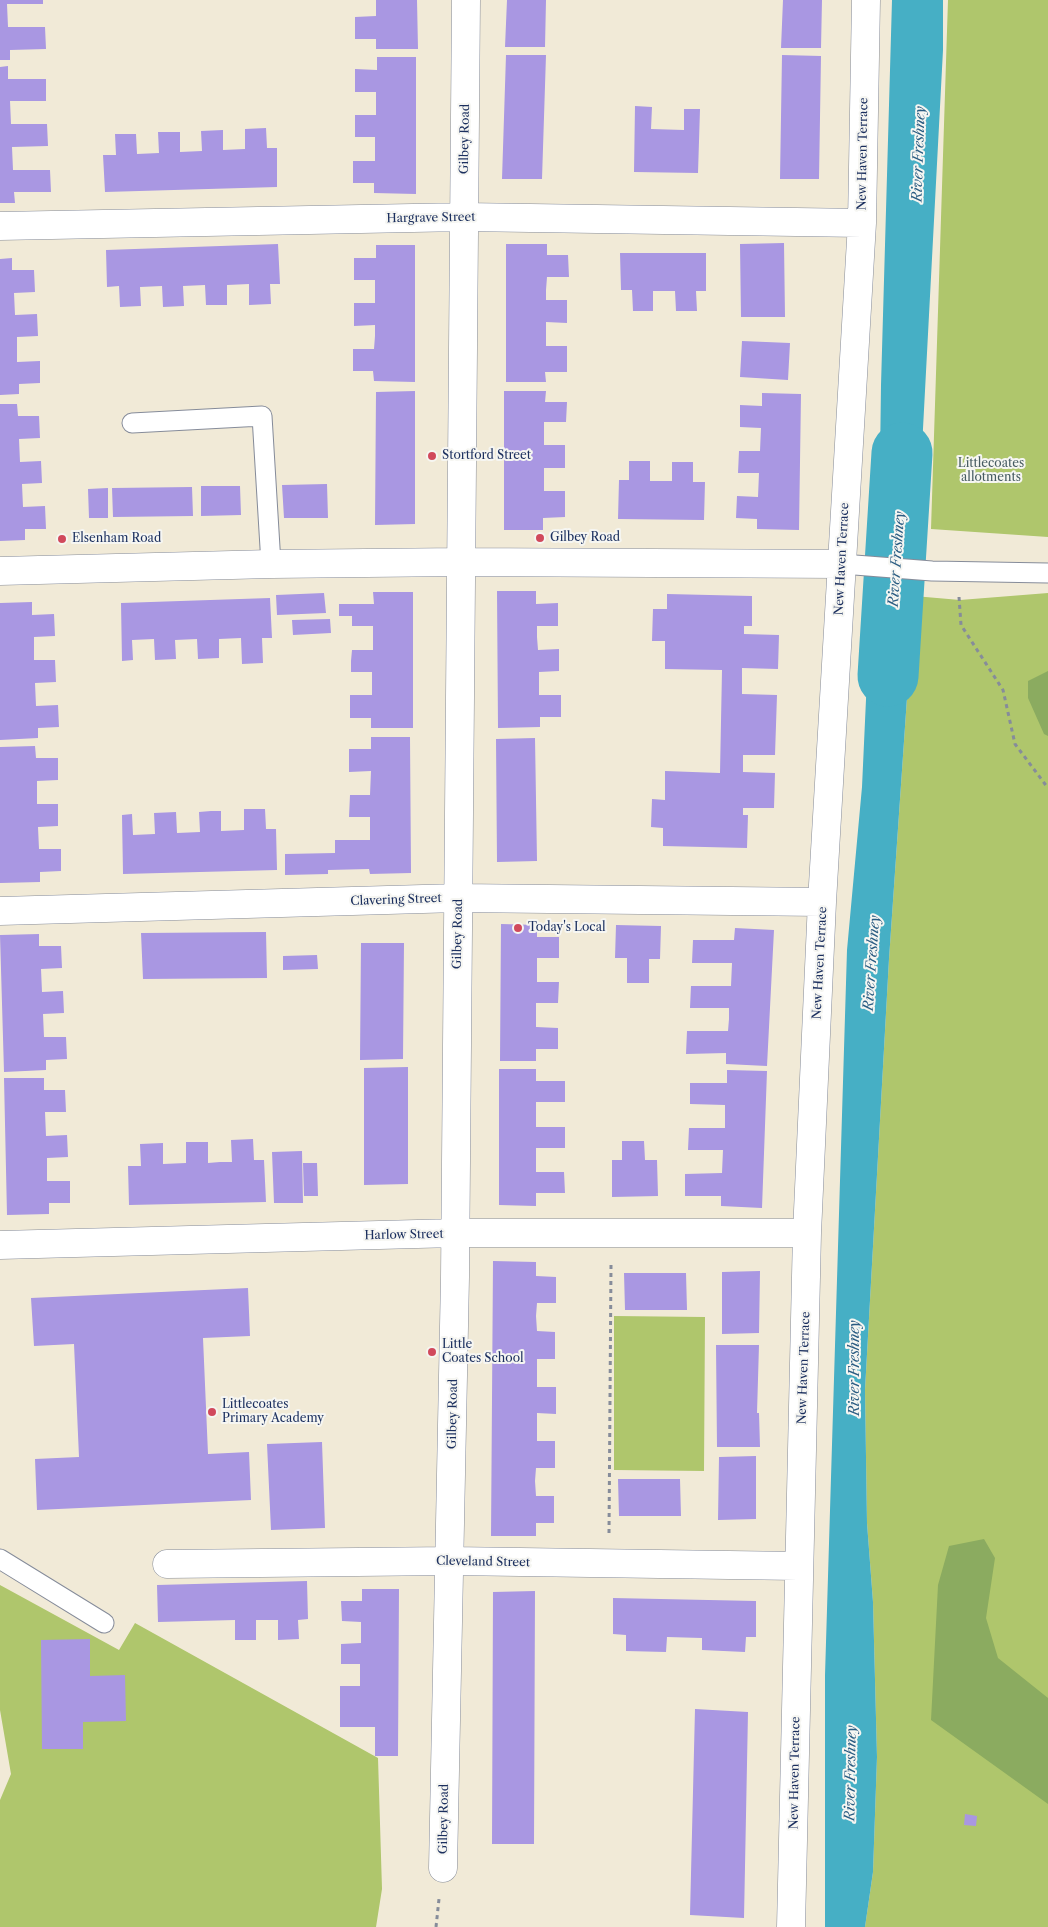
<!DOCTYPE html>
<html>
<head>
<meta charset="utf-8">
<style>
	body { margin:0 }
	canvas { display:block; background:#f1ead7 }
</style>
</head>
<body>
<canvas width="1048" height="1927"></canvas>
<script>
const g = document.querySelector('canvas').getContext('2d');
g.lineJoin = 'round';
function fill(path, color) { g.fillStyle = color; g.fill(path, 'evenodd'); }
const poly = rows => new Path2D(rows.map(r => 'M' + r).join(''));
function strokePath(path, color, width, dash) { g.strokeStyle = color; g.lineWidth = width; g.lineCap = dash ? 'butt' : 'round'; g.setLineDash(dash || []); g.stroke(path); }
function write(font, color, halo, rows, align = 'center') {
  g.font = font + ' "Libre Caslon Text",serif'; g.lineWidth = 4; g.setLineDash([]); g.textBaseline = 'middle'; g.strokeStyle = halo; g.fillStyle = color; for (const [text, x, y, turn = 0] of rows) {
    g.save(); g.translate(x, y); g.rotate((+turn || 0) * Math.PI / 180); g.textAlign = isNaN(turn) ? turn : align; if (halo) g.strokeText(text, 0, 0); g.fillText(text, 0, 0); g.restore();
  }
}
fill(poly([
	[948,0,1048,0,1048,537,931,529],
	[1048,593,1048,1927,865,1927,873,1872,877,1757,873,1602,867,1523,865,1390,889,959,914,596,960,600],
	[614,1316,705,1317,704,1471,614,1470],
	[0,1585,119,1650,135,1623,378,1758,382,1889,376,1927,0,1927,0,1800,11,1774,0,1710]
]), '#afc66c');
fill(poly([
	[1048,671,1048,736,1044,734,1028,698,1028,681],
	[984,1539,995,1558,986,1618,998,1658,1048,1698,1048,1804,931,1720,938,1585,949,1546]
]), '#8bab60');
fill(poly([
	[892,0,943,0,943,50,917,542,879,535,881,385],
	[871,590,914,596,889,959,865,1390,867,1523,873,1602,877,1757,873,1872,865,1927,825,1927,825,1675,847,950,862,787]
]), '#46afc5');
strokePath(poly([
	[888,676,902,453]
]), '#46afc5', 61);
fill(poly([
	[0,0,43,0,43,4,7,4,8,27,45,27,46,49,10,50,10,60,0,60],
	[376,0,417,0,418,49,376,49,376,39,355,39,355,17,376,16],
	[507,0,546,0,545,47,505,47],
	[783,0,822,0,821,48,781,48],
	[506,55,546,55,542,179,502,179],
	[782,55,821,56,819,179,780,179],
	[377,57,416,57,416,194,374,193,374,183,353,183,353,161,375,161,375,137,355,137,355,115,376,115,376,92,355,92,355,69,377,70],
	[8,66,8,79,46,79,46,101,10,101,11,124,47,124,48,146,12,147,13,170,50,170,51,192,14,192,15,203,0,203,0,67],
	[635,106,652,107,651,129,684,130,684,109,700,109,698,173,634,172],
	[266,128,267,148,277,148,277,187,105,192,103,155,116,155,115,134,136,134,137,154,159,153,158,132,180,132,180,152,202,151,201,131,223,130,223,150,245,149,245,129],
	[784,243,785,317,741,317,740,244],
	[278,244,280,284,270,284,271,304,249,305,249,284,227,285,227,305,206,305,205,285,183,286,184,306,163,307,162,286,140,287,141,306,120,307,119,286,107,287,106,250],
	[506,244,547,244,547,255,568,255,569,277,547,277,546,290,546,300,567,300,567,323,546,322,546,346,567,346,567,372,545,372,546,382,506,382],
	[376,245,415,245,415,382,374,381,373,371,353,371,353,349,374,349,375,336,375,325,354,326,354,303,375,303,375,280,354,280,354,258,376,258],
	[620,253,706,253,706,291,696,291,697,311,676,311,675,291,653,291,653,311,633,311,632,290,621,290],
	[12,258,12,270,34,270,35,292,14,293,15,315,37,314,38,336,17,337,17,362,40,361,40,383,19,384,19,394,0,395,0,259],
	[742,341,790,343,788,380,740,377],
	[415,391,415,524,375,525,376,392],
	[504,391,546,391,545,402,567,402,566,422,544,422,544,445,565,445,565,468,544,468,544,491,565,491,565,517,543,518,543,530,504,530],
	[762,393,801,394,799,530,757,529,757,519,736,518,737,496,758,497,759,473,738,473,739,451,760,451,761,428,740,427,740,405,762,406],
	[0,404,17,404,18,416,39,416,40,438,19,439,20,462,41,461,42,483,22,484,23,507,45,506,46,529,25,529,25,540,0,541],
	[629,461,650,461,650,481,672,481,672,462,693,462,693,482,705,482,704,520,618,519,619,480,629,480],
	[327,484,328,518,284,518,282,485],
	[201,486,240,486,241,515,201,516],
	[192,487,193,516,113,517,112,488],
	[108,488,108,518,89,518,88,489],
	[497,591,536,591,536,604,558,603,558,626,537,626,537,637,538,650,559,649,559,671,539,672,539,695,561,695,561,717,540,717,540,727,498,728],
	[373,592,413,592,413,728,371,728,371,718,350,718,350,695,372,695,372,672,351,672,351,661,352,650,373,650,373,626,352,626,352,616,339,616,339,604,374,604],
	[324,593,326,613,277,615,276,595],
	[667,594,752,596,752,626,744,626,744,634,779,635,778,669,742,668,742,694,777,695,775,755,743,755,743,772,775,773,774,808,743,808,743,815,748,815,747,848,663,846,663,828,651,827,652,799,665,800,665,771,720,773,722,670,665,669,665,641,652,641,653,609,667,609],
	[270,598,272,638,262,638,263,663,242,664,241,638,219,639,219,658,198,659,197,639,175,640,176,659,155,660,154,639,132,640,133,660,122,661,121,603],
	[32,602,32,615,54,614,55,636,34,637,34,660,55,660,56,682,35,683,36,706,58,705,59,727,38,728,38,738,0,740,0,603],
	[330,619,331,633,293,635,292,620],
	[371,737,410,737,411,873,370,874,369,869,328,870,328,874,285,875,285,854,335,853,335,840,370,840,370,817,349,817,350,795,370,795,371,771,349,772,349,749,371,749],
	[535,738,537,861,497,862,496,739],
	[35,746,36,758,58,758,58,780,37,781,37,804,58,804,58,826,38,827,39,849,61,849,61,871,40,872,40,882,0,883,0,747],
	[244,809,265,809,266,829,276,829,277,870,123,874,122,815,132,814,133,835,155,834,154,813,176,812,177,833,200,832,199,812,211,811,221,811,221,831,244,830],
	[501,924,537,925,537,937,559,937,559,958,537,958,537,982,559,982,558,1003,536,1003,536,1027,558,1028,558,1049,536,1049,536,1061,500,1061],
	[616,925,661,926,660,959,649,959,649,983,627,983,627,958,615,958],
	[735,928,774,930,767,1066,726,1064,726,1053,686,1054,687,1031,728,1031,729,1019,729,1008,690,1008,691,986,731,986,732,963,692,963,693,940,734,940],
	[266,932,267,978,143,979,141,933],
	[39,934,39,946,61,946,62,968,41,969,42,992,63,991,64,1013,43,1014,44,1037,66,1037,67,1059,46,1060,46,1070,4,1072,0,935],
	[361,943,404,943,403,1059,360,1060],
	[317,955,318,969,283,970,283,956],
	[408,1067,408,1184,364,1185,364,1068],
	[499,1069,536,1069,536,1081,565,1081,565,1102,536,1102,536,1127,565,1127,565,1148,536,1148,536,1172,564,1172,565,1193,536,1193,536,1206,499,1205],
	[727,1070,767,1071,762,1208,721,1206,721,1196,685,1196,685,1174,722,1173,723,1150,688,1150,689,1128,725,1128,725,1105,690,1104,690,1083,727,1083],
	[4,1078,44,1078,44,1090,65,1090,66,1112,45,1112,46,1136,67,1135,68,1157,47,1158,47,1181,70,1181,70,1203,49,1203,49,1214,7,1215],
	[253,1139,254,1160,264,1160,266,1202,129,1205,128,1166,141,1166,140,1144,163,1143,163,1164,186,1163,186,1142,208,1142,208,1163,220,1162,232,1162,231,1140],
	[622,1141,644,1141,645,1160,657,1160,658,1196,612,1197,612,1160,622,1160],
	[302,1151,303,1203,274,1203,272,1152],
	[303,1163,317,1163,318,1196,304,1196],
	[493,1261,536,1262,536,1276,556,1277,556,1303,537,1303,536,1316,537,1331,555,1332,555,1359,537,1359,537,1387,556,1387,556,1414,537,1413,537,1441,555,1441,555,1468,536,1468,535,1481,536,1496,554,1496,554,1523,536,1523,536,1536,491,1536],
	[760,1271,759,1333,722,1334,722,1272],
	[624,1273,686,1273,687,1310,625,1310],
	[248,1288,250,1336,203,1338,208,1454,249,1452,251,1500,37,1510,35,1459,79,1457,74,1344,34,1346,31,1298],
	[716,1345,759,1345,757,1413,759,1413,760,1447,717,1447],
	[322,1442,325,1528,271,1530,267,1444],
	[756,1456,756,1519,718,1520,719,1457],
	[618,1479,680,1479,681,1516,619,1516],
	[307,1581,308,1619,298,1620,299,1639,278,1640,278,1620,256,1620,256,1640,235,1640,235,1620,158,1622,157,1585],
	[362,1589,399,1589,398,1756,375,1756,375,1727,340,1727,340,1686,360,1686,360,1664,341,1664,341,1644,361,1643,361,1622,342,1621,341,1601,362,1601],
	[535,1591,534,1844,492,1844,493,1592],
	[613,1598,756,1601,756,1637,746,1637,745,1652,702,1650,702,1638,667,1637,666,1652,626,1651,626,1635,613,1634],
	[90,1639,90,1676,125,1675,126,1721,83,1722,83,1749,42,1749,41,1640],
	[695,1709,748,1712,744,1918,690,1915],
	[965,1814,977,1816,976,1826,964,1825]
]), '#a997e2');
const service = poly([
	[132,423,262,416,271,564],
	[842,564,932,571,1048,573],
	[0,1559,104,1623]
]);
const minor = poly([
	[0,226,464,217,862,223],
	[0,571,271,564,461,562,842,564],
	[0,911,458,898,822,902],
	[0,1245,455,1233,807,1233],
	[167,1564,451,1561,798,1566],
	[443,1868,455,1277,466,0],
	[791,1927,807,1233,822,902,862,223,866,0]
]);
strokePath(service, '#868c9a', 21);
strokePath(minor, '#868c9a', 29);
strokePath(poly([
	[959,597,961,625,1003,690,1015,744,1048,788],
	[609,1533,611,1265],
	[436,1927,439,1899]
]), '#868c9a', 3, [4, 4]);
strokePath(service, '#fff', 19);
strokePath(minor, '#fff', 28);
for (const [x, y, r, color] of [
	[432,456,5,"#d1495b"],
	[540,538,5,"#d1495b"],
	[62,539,5,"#d1495b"],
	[518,928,5,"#d1495b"],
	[432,1352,5,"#d1495b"],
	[212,1412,5,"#d1495b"]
]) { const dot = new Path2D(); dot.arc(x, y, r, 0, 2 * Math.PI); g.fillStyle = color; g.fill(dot); strokePath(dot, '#f6f6f2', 2); }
write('12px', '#1b2f5e', '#f6f6f2', [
	["Gilbey Road",465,139,-89],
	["New Haven Terrace",863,154,-89],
	["Hargrave Street",431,218,-1],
	["New Haven Terrace",842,559,-87],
	["Clavering Street",396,900,-2],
	["Gilbey Road",458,934,-89],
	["New Haven Terrace",820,963,-87],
	["Harlow Street",404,1235,-1],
	["New Haven Terrace",804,1368,-88],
	["Gilbey Road",453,1414,-89],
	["Cleveland Street",483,1562,1],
	["New Haven Terrace",795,1773,-89],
	["Gilbey Road",444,1819,-89]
]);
write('12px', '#1b2f5e', '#f6f6f2', [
	["Stortford Street",442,456],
	["Gilbey Road",550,538],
	["Elsenham Road",72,539],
	["Today's Local",528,928],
	["Little",442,1345],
	["Coates School",442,1359],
	["Littlecoates",222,1405],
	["Primary Academy",222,1419]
], 'left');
write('12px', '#475c62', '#f6f6f2', [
	["Littlecoates",991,464],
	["allotments",991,478]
]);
write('italic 14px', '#2a5c82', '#f6f6f2', [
	["River Freshney",919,154,-88],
	["River Freshney",897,559,-86],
	["River Freshney",872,963,-86],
	["River Freshney",855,1368,-90],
	["River Freshney",851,1773,-89]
]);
</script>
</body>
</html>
